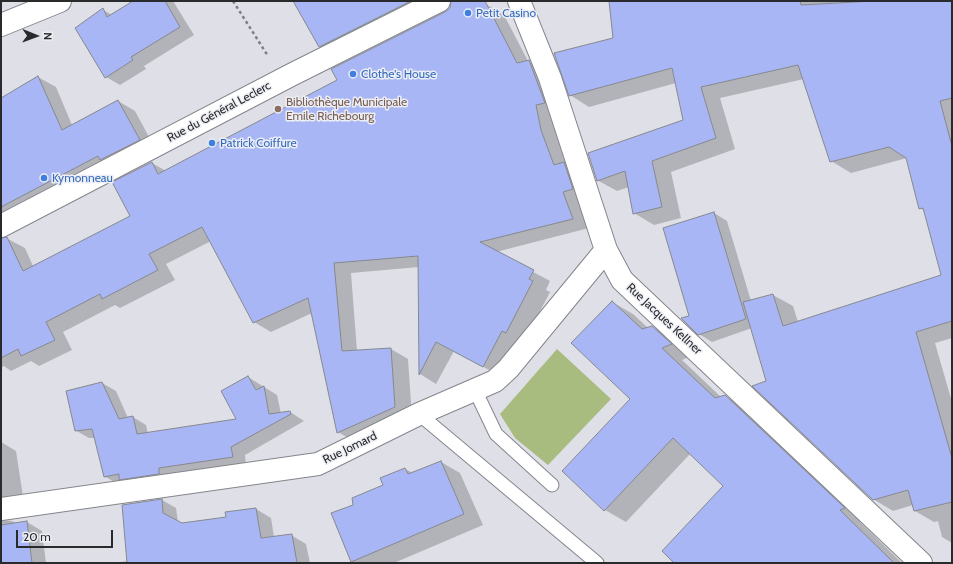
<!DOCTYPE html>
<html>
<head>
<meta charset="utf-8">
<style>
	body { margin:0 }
	#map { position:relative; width:953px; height:564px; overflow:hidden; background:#dfe0e7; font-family:Cabin,sans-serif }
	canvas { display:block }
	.frame { position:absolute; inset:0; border:2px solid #292a2c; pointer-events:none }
	.north { position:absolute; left:16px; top:16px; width:40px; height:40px; -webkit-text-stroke:3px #eceef4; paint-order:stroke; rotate:91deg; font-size:11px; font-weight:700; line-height:16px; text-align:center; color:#292a2c }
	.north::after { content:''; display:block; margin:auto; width:14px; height:18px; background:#292a2c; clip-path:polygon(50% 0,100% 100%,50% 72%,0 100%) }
	.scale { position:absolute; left:16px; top:530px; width:97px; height:18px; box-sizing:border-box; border:2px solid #292a2c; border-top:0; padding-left:5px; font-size:12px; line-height:14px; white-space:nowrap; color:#292a2c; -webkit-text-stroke:3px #eceef4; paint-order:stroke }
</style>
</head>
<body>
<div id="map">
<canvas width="953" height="564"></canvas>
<div class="frame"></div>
<div class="north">N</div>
<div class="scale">20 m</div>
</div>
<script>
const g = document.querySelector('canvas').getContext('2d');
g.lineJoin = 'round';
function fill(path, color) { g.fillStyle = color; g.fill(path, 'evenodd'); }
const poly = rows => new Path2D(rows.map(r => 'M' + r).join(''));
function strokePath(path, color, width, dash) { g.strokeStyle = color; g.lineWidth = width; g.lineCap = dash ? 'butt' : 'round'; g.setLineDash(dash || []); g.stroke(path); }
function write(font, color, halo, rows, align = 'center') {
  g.font = font + ' Cabin,sans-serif'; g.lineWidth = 3; g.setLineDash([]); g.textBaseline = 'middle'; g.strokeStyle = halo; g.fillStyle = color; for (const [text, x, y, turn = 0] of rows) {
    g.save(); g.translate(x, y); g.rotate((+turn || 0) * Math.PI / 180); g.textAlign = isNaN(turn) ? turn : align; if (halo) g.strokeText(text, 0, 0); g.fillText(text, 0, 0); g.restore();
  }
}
fill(poly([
	[557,349,611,399,548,465,515,438,500,414]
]), '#a9bc7f');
fill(poly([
	[135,1,173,1,194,35,144,66,146,69,120,85,106,77,103,10,112,15],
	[294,1,441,1,334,55,319,46],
	[610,1,952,1,952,338,935,343,952,402,952,543,942,537,938,521,934,522,915,511,913,505,893,511,873,499,767,382,752,328,712,342,699,334,690,317,714,213,727,221,751,301,773,295,793,306,798,322,942,275,925,211,920,208,907,158,851,173,831,161,804,79,720,98,735,149,671,172,681,218,654,225,634,213,629,187,617,191,597,180,684,121,676,83,589,107,570,95,614,38],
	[487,5,504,15,528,61,546,71,558,141,566,164,581,173,589,228,496,252,550,281,546,290,550,292,524,342,500,376,454,351,436,384,420,374,419,267,351,273,357,351,391,349,408,359,412,417,355,442,338,432,312,313,271,332,254,322,211,241,166,264,175,280,120,308,115,305,63,332,72,350,39,366,31,361,11,371,4,366,1,368,1,99,38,77,56,87,72,125,118,101,135,111,156,150,5,235,6,238,25,248,33,266,131,217,152,163,166,171],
	[612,302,633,314,648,328,652,327,674,339,692,356,682,360,721,397,725,396,746,408,865,520,860,522,902,563,675,563,724,486,690,454,626,522,605,510,564,471,631,399],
	[248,377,277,395,281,414,290,412,304,421,245,455,246,465,118,484,104,476,95,438,89,438,75,430,102,383,116,391,128,418,133,417,146,425,148,434,237,420],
	[1,442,16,451,24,503,4,513,3,520,12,521,17,524,27,522,42,531,46,563,1,563],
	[441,462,460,473,483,525,394,563,355,563,352,561,355,506,405,469,413,473],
	[162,500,176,508,178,522,182,524,227,518,256,509,271,518,274,537,291,535,306,544,310,563,111,563,128,561]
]), '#0003');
const building = poly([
	[133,1,165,1,180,27,131,57,133,60,105,78,75,28,103,8,107,17,133,1],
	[293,1,411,1,319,47,293,1],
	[451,1,485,1,517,63,529,60,545,103,536,105,541,130,554,165,564,162,573,189,563,192,573,219,480,242,534,270,529,279,533,281,506,333,502,331,483,367,436,342,419,375,418,256,334,263,342,351,391,348,395,407,337,433,308,298,253,323,202,227,149,254,158,270,102,299,100,294,46,322,55,340,21,356,18,349,1,358,1,238,7,237,23,271,130,216,112,182,152,162,158,174,337,80,331,69,445,12,450,8,451,1],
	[609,1,800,1,801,5,874,1,952,1,952,98,940,101,952,146,952,321,916,332,952,458,952,502,914,511,908,490,873,500,752,386,766,381,743,302,773,294,783,326,941,275,923,208,919,209,906,158,889,147,830,162,798,65,701,87,716,138,652,161,662,207,633,214,625,171,597,181,588,153,683,120,672,68,569,96,554,53,613,38,609,1],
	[38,76,62,130,118,100,140,140,100,160,98,156,1,207,1,98,38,76],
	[714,212,746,319,698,335,681,318,689,316,663,228,714,212],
	[612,301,642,329,652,326,672,344,662,348,715,398,725,395,845,508,840,510,894,563,674,563,662,551,723,486,673,438,604,511,562,471,630,399,571,343,612,301],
	[248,376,256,390,264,386,269,414,290,411,291,414,231,447,233,457,159,468,159,474,119,480,119,474,104,477,92,429,75,431,66,391,102,382,119,419,133,416,137,434,236,419,221,391,248,376],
	[441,461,464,514,351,562,331,513,353,505,352,498,383,485,380,478,405,468,408,474,441,461],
	[162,499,163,513,182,523,226,517,225,512,256,508,261,538,292,534,297,563,127,563,122,505,162,499],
	[27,521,32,563,1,563,1,525,27,521]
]);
fill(building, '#a8b6f5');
strokePath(building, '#86888d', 1);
const service = poly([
	[475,390,496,434,552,485],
	[419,414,597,563]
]);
const minor = poly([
	[519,1,550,78,606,250,622,280,921,563],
	[1,226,293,74,439,1],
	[1,509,318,464,419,414,495,381,508,369,606,250]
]);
const secondary = poly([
	[1,25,60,1]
]);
strokePath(service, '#84868c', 15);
strokePath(minor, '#84868c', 24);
strokePath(secondary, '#84868c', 24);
strokePath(poly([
	[233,1,268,56]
]), '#7e7f84', 2.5, [3, 3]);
strokePath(service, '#fff', 13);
strokePath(minor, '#fff', 22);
strokePath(secondary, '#fff', 22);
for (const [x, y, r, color] of [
	[468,13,4,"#3f7fe0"],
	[353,74,4,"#3f7fe0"],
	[278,109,4,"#8d6e63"],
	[212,143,4,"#3f7fe0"],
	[44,178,4,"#3f7fe0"]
]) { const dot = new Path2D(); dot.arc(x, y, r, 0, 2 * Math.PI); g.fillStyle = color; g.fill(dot); strokePath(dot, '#eceef4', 1.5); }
write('12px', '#366cbe', '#eceef4', [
	["Petit Casino",476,13],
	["Clothe's House",361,74],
	["Patrick Coiffure",220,143],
	["Kymonneau",52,178]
], 'left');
write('12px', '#785e54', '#eceef4', [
	["Bibliothèque Municipale",286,102],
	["Emile Richebourg",286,116]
], 'left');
write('12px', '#292a2c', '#eceef4', [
	["Rue du Général Leclerc",219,112,-28],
	["Rue Jacques Kellner",664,319,43],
	["Rue Jomard",350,448,-26]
]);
</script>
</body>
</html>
